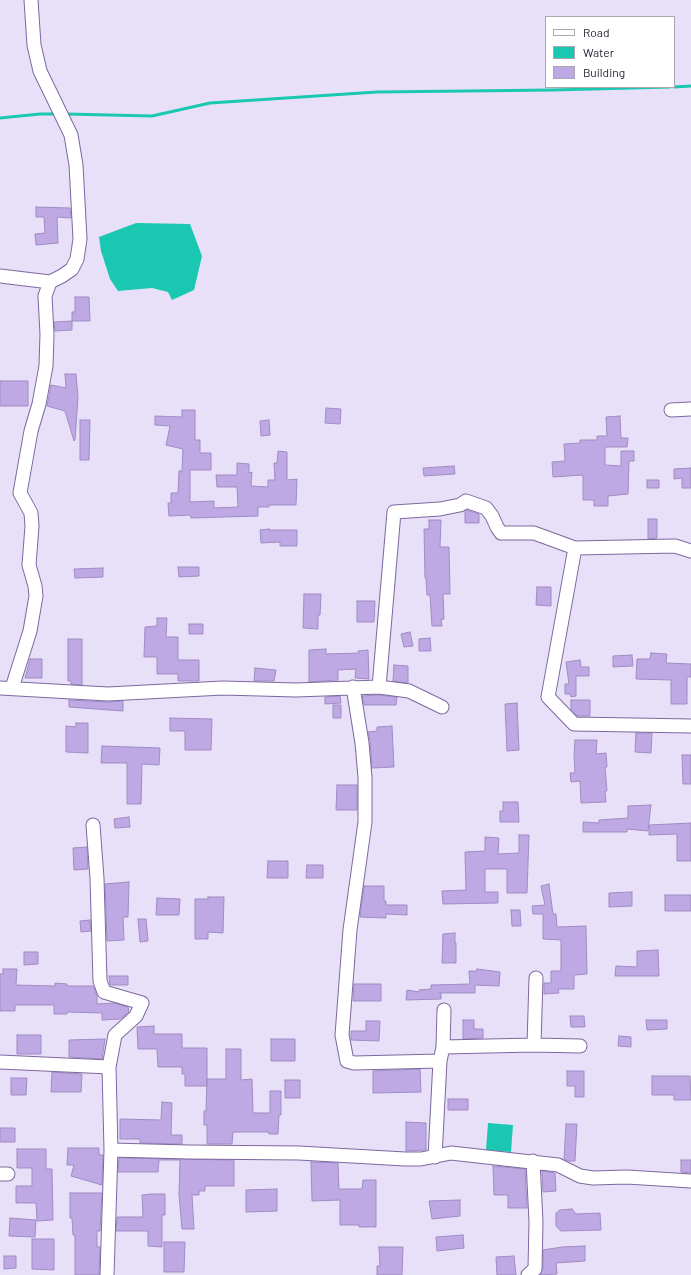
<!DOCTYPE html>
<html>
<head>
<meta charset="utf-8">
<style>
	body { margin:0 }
	#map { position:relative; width:691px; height:1275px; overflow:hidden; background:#e8e0f8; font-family:Barlow,sans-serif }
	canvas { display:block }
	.legend { position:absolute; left:545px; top:16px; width:130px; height:72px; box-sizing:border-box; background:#fff; border:1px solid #aaa7b0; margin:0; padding:5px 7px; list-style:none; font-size:12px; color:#2b2239 }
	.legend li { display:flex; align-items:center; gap:8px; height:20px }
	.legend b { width:20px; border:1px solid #aaa7b0 }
</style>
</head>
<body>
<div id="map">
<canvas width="691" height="1275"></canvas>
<ul class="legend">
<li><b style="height:5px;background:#fff"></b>Road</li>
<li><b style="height:11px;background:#1ac8b2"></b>Water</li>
<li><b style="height:11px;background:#bfa9e4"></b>Building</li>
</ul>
</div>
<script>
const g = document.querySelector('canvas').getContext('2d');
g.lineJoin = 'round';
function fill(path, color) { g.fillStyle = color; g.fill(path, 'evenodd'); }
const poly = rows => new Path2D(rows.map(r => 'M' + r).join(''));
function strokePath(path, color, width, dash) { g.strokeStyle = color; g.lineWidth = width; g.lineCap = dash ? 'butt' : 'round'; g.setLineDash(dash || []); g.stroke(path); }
fill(poly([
	[136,223,190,224,202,256,194,290,172,300,168,292,152,288,118,291,110,279,101,251,99,237],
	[488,1123,513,1125,511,1152,486,1150]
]), '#1ac8b2');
strokePath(poly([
	[674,87,691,86],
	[66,114,152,116,210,103,377,92,553,90,670,87],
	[0,118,40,114,56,114]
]), '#1ac8b2', 3);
const building = poly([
	[36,207,70,208,71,218,57,217,58,243,36,245,35,234,45,233,44,217,36,217,36,207],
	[75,297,89,297,90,321,72,321,72,312,75,312,75,297],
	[72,321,72,330,55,331,54,322,72,321],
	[65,374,76,374,78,397,75,440,74,441,65,411,47,406,51,385,66,388,65,374],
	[0,381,28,381,28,406,0,406,0,381],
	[326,408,341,409,340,424,325,423,326,408],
	[182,410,195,410,195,440,200,440,200,453,211,453,211,470,190,470,190,502,214,501,214,508,238,507,237,487,217,487,216,475,237,475,237,463,249,464,249,473,252,472,251,486,268,487,268,480,275,480,274,463,277,463,278,451,287,452,287,480,297,479,296,505,269,505,269,507,258,507,258,516,191,518,190,515,169,516,168,503,171,503,171,493,178,493,179,471,182,471,183,449,166,445,170,426,155,425,155,416,182,417,182,410],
	[620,416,621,438,628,438,627,447,605,447,605,465,621,466,621,451,634,451,634,461,629,461,628,494,608,496,608,506,594,506,594,500,583,500,583,475,553,477,552,462,565,461,564,444,580,443,580,440,597,440,597,436,607,436,606,417,620,416],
	[80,420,90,420,89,460,80,460,80,420],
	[269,420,270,435,261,436,260,421,269,420],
	[454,466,455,474,424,476,423,468,454,466],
	[691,468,691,488,682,488,682,478,674,479,674,469,691,468],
	[647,480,659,480,659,488,647,488,647,480],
	[467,510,479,514,479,523,465,523,465,511,467,510],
	[648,519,657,519,657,538,648,539,648,519],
	[429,520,441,520,440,547,449,547,450,594,443,594,444,619,441,620,442,626,432,626,430,595,427,595,426,578,425,578,424,529,429,529,429,520],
	[269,529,269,530,297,530,297,546,280,546,280,542,261,543,260,530,269,529],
	[178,567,199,567,199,576,179,577,178,567],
	[103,568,103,577,75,578,74,569,103,568],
	[537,587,551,587,551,606,536,605,537,587],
	[304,594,321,594,320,615,318,615,318,629,303,628,304,594],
	[357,601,375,601,374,622,357,622,357,601],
	[157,618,167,618,166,637,178,637,178,660,199,660,199,681,178,681,178,674,157,674,157,657,144,657,145,627,157,626,157,618],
	[189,624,203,624,203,634,189,634,189,624],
	[410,632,413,646,404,647,401,634,410,632],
	[430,638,431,651,419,651,419,639,430,638],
	[68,639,82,639,82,685,71,684,71,681,68,681,68,639],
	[326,649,326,654,359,653,358,651,368,650,369,679,355,678,356,669,338,670,338,680,309,682,309,650,326,649],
	[651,653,667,654,666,663,691,664,691,677,687,677,687,704,671,704,671,680,636,679,637,659,650,659,651,653],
	[632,655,633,666,613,667,613,656,632,655],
	[30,659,42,659,42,678,25,678,30,659],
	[580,660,581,667,589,667,589,676,576,676,576,696,571,697,570,694,565,694,565,684,569,684,566,662,580,660],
	[394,665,408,666,408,683,393,681,394,665],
	[255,668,276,670,274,681,254,681,255,668],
	[379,695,397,697,396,705,364,705,362,696,379,695],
	[340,696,341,703,325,704,325,697,340,696],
	[69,700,108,702,123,701,123,711,69,707,69,700],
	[571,700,590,700,590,716,577,716,571,709,571,700],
	[517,703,519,750,507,751,505,704,517,703],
	[333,705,341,705,341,718,333,718,333,705],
	[170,718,212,719,211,750,185,750,185,731,170,731,170,718],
	[76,723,88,723,88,753,66,752,66,726,76,727,76,723],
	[392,726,394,767,372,768,370,740,368,732,377,731,377,727,392,726],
	[636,733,652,733,651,753,635,752,636,733],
	[575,740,597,740,596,754,606,753,607,767,605,767,607,791,605,791,606,802,581,803,580,781,571,782,570,773,575,773,574,756,575,740],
	[102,746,160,748,159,765,142,764,141,804,127,804,127,763,101,763,102,746],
	[682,755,691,755,691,784,683,784,682,755],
	[337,785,357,785,357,810,336,810,337,785],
	[503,802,518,802,519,822,500,822,500,811,503,811,503,802],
	[651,805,648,831,627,829,627,832,583,832,583,822,599,823,599,820,628,818,628,806,651,805],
	[129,817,130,827,115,828,114,819,129,817],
	[691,823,691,861,677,861,677,834,649,835,649,825,691,823],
	[519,835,529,835,527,893,507,893,507,869,485,869,485,892,498,892,498,903,443,904,442,891,466,890,465,852,485,851,485,837,499,838,498,854,519,853,519,835],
	[87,847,88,869,74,870,73,848,87,847],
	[268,861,288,861,288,878,267,878,268,861],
	[307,865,323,865,323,878,306,878,307,865],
	[129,882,128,917,123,917,124,940,107,941,105,884,129,882],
	[549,884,553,914,556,914,557,927,586,926,587,974,574,975,574,989,558,989,559,993,544,994,544,983,551,983,551,971,561,971,561,940,543,939,543,914,533,914,532,906,545,905,541,886,549,884],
	[364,886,384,886,384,901,386,901,386,905,407,905,407,915,386,914,386,918,360,917,364,886],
	[632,892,632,906,609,907,609,893,632,892],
	[665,895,691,895,691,911,665,911,665,895],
	[208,897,224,897,223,933,208,932,208,939,195,939,195,899,208,899,208,897],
	[157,898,180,899,179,915,156,915,157,898],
	[511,910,520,910,521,926,512,926,511,910],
	[138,919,146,919,148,941,140,942,138,919],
	[90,920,91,931,81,932,80,921,90,920],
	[455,933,455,943,456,943,456,963,442,963,443,934,455,933],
	[658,950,659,976,615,976,616,966,637,967,637,951,658,950],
	[24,952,38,952,38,964,24,965,24,952],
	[3,969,17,969,16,985,55,986,55,983,67,984,67,986,93,986,97,996,97,1004,114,1003,128,1007,129,1012,120,1019,102,1020,102,1013,67,1012,67,1014,54,1014,54,1005,15,1005,15,1011,0,1011,0,974,3,974,3,969],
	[477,969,500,972,499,986,475,985,475,993,439,993,441,994,441,999,406,1000,407,990,419,992,419,990,431,989,431,985,470,984,469,971,477,971,477,969],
	[109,976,128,976,128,985,110,985,109,976],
	[354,984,381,984,381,1001,353,1001,354,984],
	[570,1016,584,1016,585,1027,571,1027,570,1016],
	[463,1020,474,1020,474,1029,483,1029,483,1038,463,1039,463,1020],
	[646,1020,667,1020,667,1029,647,1030,646,1020],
	[366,1021,380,1021,379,1041,351,1040,351,1031,366,1031,366,1021],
	[154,1026,154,1034,182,1034,182,1048,207,1048,207,1086,185,1086,185,1074,182,1074,182,1067,158,1067,157,1049,138,1049,137,1027,154,1026],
	[17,1035,41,1035,41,1054,17,1054,17,1035],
	[619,1036,631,1037,631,1047,618,1046,619,1036],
	[105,1039,102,1059,69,1057,69,1040,105,1039],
	[271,1039,295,1039,295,1061,271,1061,271,1039],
	[226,1049,241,1049,241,1080,252,1079,253,1113,270,1113,270,1091,281,1091,281,1115,279,1115,278,1134,269,1134,269,1132,233,1132,232,1144,207,1144,207,1125,204,1125,204,1111,206,1111,207,1079,226,1079,226,1049],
	[420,1069,421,1092,373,1093,373,1071,420,1069],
	[567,1071,584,1071,584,1097,575,1097,575,1086,567,1086,567,1071],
	[52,1072,82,1074,81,1092,51,1092,52,1072],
	[652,1076,690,1076,691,1100,674,1100,674,1095,652,1095,652,1076],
	[11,1078,27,1078,26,1095,11,1095,11,1078],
	[285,1080,300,1080,300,1098,285,1098,285,1080],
	[448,1099,468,1099,468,1110,448,1110,448,1099],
	[162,1102,172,1103,171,1135,182,1135,182,1144,140,1143,140,1139,120,1139,120,1119,161,1120,162,1102],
	[406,1122,426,1123,426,1150,406,1151,406,1122],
	[566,1124,577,1124,575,1161,568,1161,564,1159,566,1124],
	[0,1128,15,1128,15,1142,0,1142,0,1128],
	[68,1148,99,1148,99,1155,103,1155,102,1185,71,1176,74,1165,67,1165,68,1148],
	[17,1149,46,1149,46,1169,52,1169,53,1220,37,1221,36,1203,16,1203,16,1186,32,1186,32,1168,17,1168,17,1149],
	[119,1158,234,1160,234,1186,205,1186,205,1191,199,1191,199,1195,192,1195,194,1229,182,1229,179,1195,180,1160,159,1160,158,1172,118,1172,119,1158],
	[681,1160,691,1160,691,1173,681,1172,681,1160],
	[311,1162,338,1163,339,1189,362,1189,363,1180,376,1180,376,1227,359,1227,359,1225,340,1225,340,1200,312,1201,311,1162],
	[493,1166,525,1169,527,1208,508,1208,508,1195,494,1195,493,1166],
	[542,1171,555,1173,556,1191,543,1192,542,1171],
	[277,1189,277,1211,246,1212,246,1190,277,1189],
	[70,1193,102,1193,100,1231,97,1231,97,1247,100,1247,99,1275,75,1275,75,1235,73,1235,72,1218,70,1218,70,1193],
	[151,1194,165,1194,165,1215,162,1215,162,1247,148,1246,148,1231,116,1231,117,1217,143,1217,142,1195,151,1194],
	[460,1200,460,1216,432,1219,429,1201,460,1200],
	[572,1209,576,1214,600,1213,601,1230,561,1231,556,1226,556,1213,560,1210,572,1209],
	[10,1218,36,1220,35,1237,9,1236,10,1218],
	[463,1235,464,1248,437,1251,436,1237,463,1235],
	[32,1239,54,1239,54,1270,32,1269,32,1239],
	[164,1242,185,1242,184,1272,164,1272,164,1242],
	[585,1246,585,1261,556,1263,557,1274,540,1275,543,1269,543,1250,562,1247,585,1246],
	[379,1247,403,1247,402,1275,377,1275,377,1266,380,1266,379,1247],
	[4,1256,16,1256,16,1268,4,1269,4,1256],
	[514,1256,516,1275,497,1275,496,1257,514,1256]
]);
fill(building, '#bfa9e4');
strokePath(building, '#a08bc3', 1);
const minor = poly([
	[0,276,50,282],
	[671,410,691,409],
	[575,548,548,697,574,724,691,726],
	[353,687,362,743,365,777,365,822,350,930,342,1035,347,1061,354,1063,440,1061],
	[379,687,394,512,440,509,460,505,466,501,486,508,492,516,497,527,501,533,534,533,575,548,675,546,691,551],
	[0,688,108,694,223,688,296,690,379,687,409,691,442,707],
	[12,688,30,631,36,596,35,586,29,565,32,526,31,513,20,493,31,431,39,404,46,366,47,334,45,296,50,282,62,276,72,269,77,259,80,239,76,165,71,135,40,71,34,45,31,0],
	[93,825,97,878,100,981,104,992,142,1003,136,1016,115,1035,109,1067,111,1150,107,1275],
	[534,1045,536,978],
	[443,1047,534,1045,580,1046],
	[0,1062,109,1067],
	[111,1150,189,1152,299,1153,405,1159,421,1159,451,1153,558,1165,580,1176,593,1178,627,1177,691,1181],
	[435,1157,440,1061,443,1047,444,1010],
	[0,1174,8,1174],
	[528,1275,535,1269,536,1222,533,1161]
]);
strokePath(minor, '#7d689e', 15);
strokePath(minor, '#fff', 13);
</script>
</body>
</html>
